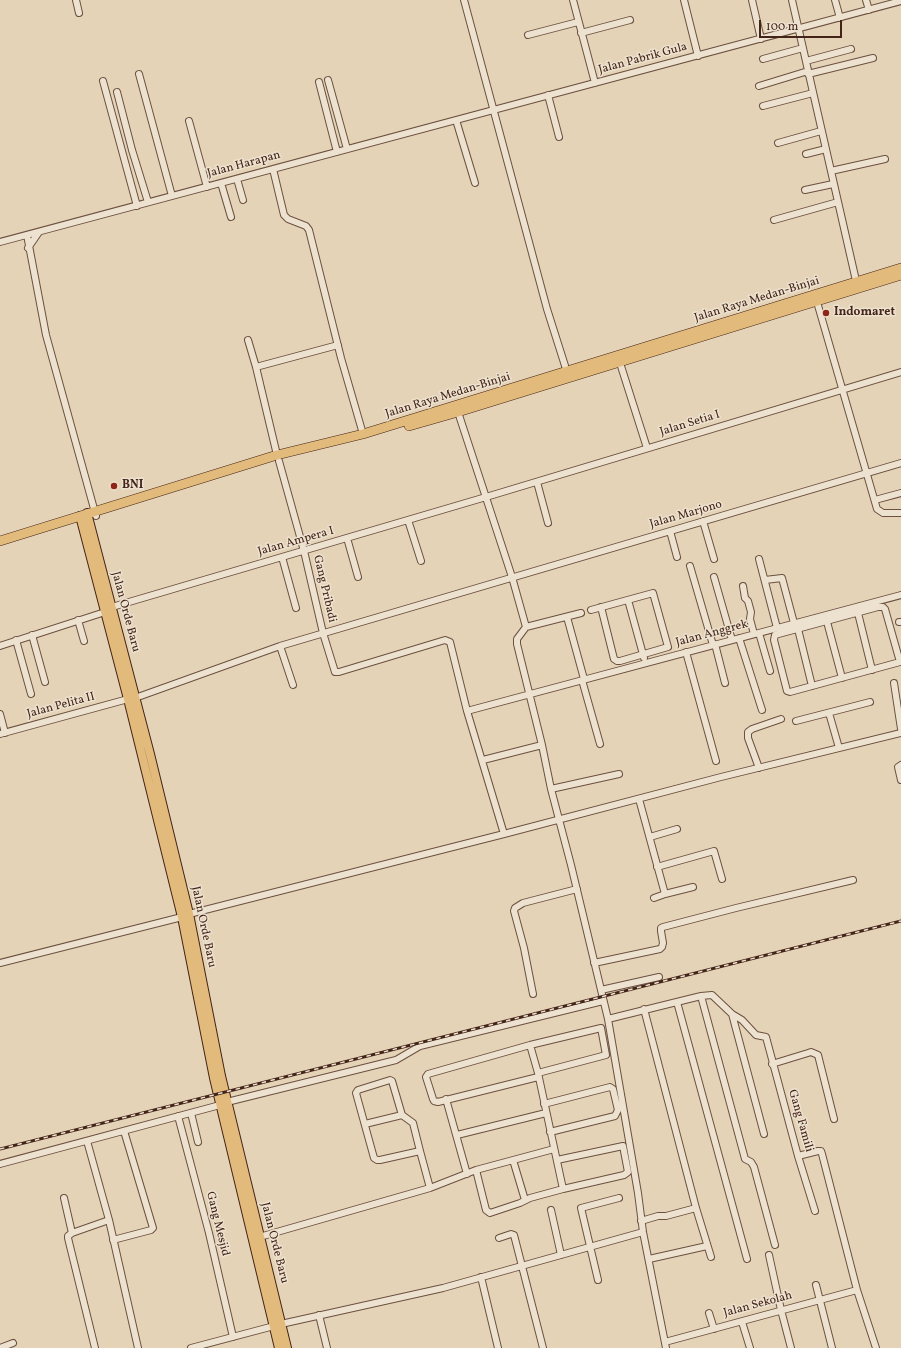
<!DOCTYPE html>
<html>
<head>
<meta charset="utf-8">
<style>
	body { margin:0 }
	#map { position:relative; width:901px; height:1348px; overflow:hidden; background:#e4d3b6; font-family:Vollkorn,serif }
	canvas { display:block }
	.scale { position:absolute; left:759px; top:20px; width:83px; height:18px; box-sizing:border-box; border:2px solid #442418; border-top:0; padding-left:5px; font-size:12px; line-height:14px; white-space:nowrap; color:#442418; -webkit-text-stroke:3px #ede2d0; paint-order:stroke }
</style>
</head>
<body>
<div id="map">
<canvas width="901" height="1348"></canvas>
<div class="scale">100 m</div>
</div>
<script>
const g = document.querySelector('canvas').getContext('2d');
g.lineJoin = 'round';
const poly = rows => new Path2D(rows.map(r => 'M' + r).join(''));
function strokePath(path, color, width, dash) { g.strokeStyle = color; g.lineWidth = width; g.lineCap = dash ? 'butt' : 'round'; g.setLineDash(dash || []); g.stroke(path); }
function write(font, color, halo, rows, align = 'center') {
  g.font = font + ' Vollkorn,serif'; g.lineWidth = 3; g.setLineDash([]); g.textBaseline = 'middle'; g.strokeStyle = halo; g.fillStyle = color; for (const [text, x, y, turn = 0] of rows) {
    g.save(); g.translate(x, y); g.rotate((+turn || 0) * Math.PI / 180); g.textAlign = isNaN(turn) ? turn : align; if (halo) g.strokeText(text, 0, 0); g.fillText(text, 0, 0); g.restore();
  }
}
const minor = poly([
	[76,0,79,13],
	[464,0,547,309,567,372],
	[573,0,595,83],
	[684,0,698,56],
	[752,0,761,39],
	[792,0,857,285],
	[835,0,840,18],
	[866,0,869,10],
	[581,33,630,20],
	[528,35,578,22],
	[763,59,803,48],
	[806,61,851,49],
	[139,74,172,196],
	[808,74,873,58],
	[328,80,347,149],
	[103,81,137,206],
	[319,82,337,152],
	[759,86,808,71],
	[117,92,132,150,148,202],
	[548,95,559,137],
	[763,106,813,93],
	[456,120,475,183],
	[189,121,207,187],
	[778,143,821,131],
	[806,154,826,149],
	[273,169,284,215,288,219,306,226,309,230,341,358,363,434],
	[831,171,885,159],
	[237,179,243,200],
	[221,183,231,217],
	[805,190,833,184],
	[774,220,838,202],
	[27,235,46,335,96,516],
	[0,242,901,1],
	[28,248,39,232],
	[817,302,877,509,883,513,901,513],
	[248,340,256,367,277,455],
	[620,363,647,448],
	[256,367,338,345],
	[458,412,512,577,526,627,517,639,517,644,542,745,551,789,571,865,608,1019,638,1193,643,1232,666,1348],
	[279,461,304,551,323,633,335,672,339,672,445,640,450,642,467,711,504,834],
	[537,482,548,523],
	[875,500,901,493],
	[408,520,421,561],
	[703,521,714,559],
	[670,531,677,557],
	[347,538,358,577],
	[282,557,296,608],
	[759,559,777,628],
	[690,566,713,645],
	[714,577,732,640],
	[765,580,782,578,794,623],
	[743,586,745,598,748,601,751,612,750,619,754,634],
	[628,600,644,658],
	[112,607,486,497,901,372],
	[878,607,883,607,885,609,900,662,790,692,787,691,774,640,775,635,878,607],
	[591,610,653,593,668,647,620,661,617,661,614,659,601,607],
	[858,613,872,670],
	[567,617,584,679],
	[826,618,842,678],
	[78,620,84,641],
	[899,622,901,622],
	[526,627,581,613],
	[798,629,812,686],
	[759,633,770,671],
	[32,635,45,682],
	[739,638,762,710],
	[16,640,31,694],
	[715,644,725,683],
	[0,646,105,612],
	[280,646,293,685],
	[686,652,716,761],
	[582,680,600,744],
	[894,683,901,729],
	[135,698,280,646,901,463],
	[467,711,901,595],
	[829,713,839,748],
	[0,714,5,733],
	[796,721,870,702],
	[0,734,128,699],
	[483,760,542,745],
	[901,765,898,767,901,780],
	[759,768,748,738,748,732,752,729,781,719],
	[551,789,619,774],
	[639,799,665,894,654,898],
	[650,837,677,829],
	[657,867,714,851,722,879],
	[665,894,693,887],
	[189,914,504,834,721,777,901,733],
	[0,963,182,917],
	[594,963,660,949,662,947,663,943,661,931,661,928,663,927,736,908,853,880],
	[601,990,659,977],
	[533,994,524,948,514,911,515,908,523,903,577,889],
	[701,996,745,1159,751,1162,754,1167,775,1245],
	[677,1002,747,1259],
	[644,1009,696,1208,711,1257],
	[732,1014,764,1134],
	[608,1019,701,996,712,995,732,1014,742,1020,756,1035,766,1037,798,1156,815,1211],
	[530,1045,538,1073,563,1189],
	[772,1064,808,1053,811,1052,818,1055,834,1119],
	[538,1073,606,1055,601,1028,530,1045,428,1074,426,1077,433,1099,434,1101,438,1102,538,1077],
	[446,1099,467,1174],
	[227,1102,396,1060,420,1046,603,1001],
	[544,1104,610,1087,613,1089,618,1110,615,1116,550,1132],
	[191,1113,198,1142],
	[178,1116,209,1233,233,1337],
	[365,1124,402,1115],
	[457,1135,546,1113],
	[87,1141,109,1220,138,1348],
	[420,1151,380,1160,377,1160,374,1158,356,1093,358,1090,390,1080,392,1081,402,1115,413,1123,420,1151,430,1188],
	[798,1156,818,1151,821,1151,822,1154,857,1290,876,1348],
	[513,1160,525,1200],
	[0,1164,220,1105],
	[476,1170,486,1210,490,1213,520,1203,530,1198,563,1189,624,1175,628,1172,623,1146,557,1160],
	[64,1198,72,1233],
	[551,1210,561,1255],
	[641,1221,658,1216,666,1216,696,1208],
	[256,1238,430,1188,476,1170,554,1149],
	[499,1238,511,1234,514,1235,543,1348],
	[113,1240,151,1230,153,1228,124,1131],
	[769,1255,781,1310,791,1348],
	[649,1259,707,1246],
	[481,1277,498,1348],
	[598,1280,581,1208,619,1198],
	[816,1285,832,1348],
	[709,1313,714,1329],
	[319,1315,327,1348],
	[742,1322,750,1348],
	[281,1324,443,1288,643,1232],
	[665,1342,857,1290],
	[0,1348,13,1343],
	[95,1348,68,1238,68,1236,72,1233,109,1220],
	[191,1348,274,1326]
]);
const major = poly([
	[87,513,150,754,189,914,221,1076,287,1348],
	[80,516,128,699,182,917,214,1078,279,1348]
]);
const highway = poly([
	[409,426,458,412,901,275],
	[0,541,277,455,363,434,901,268]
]);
strokePath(minor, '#6c5040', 8);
strokePath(major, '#442418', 10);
strokePath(highway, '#442418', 10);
strokePath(minor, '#ede2d0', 6);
strokePath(major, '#e2ba7b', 8);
strokePath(highway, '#e2ba7b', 9);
const rail = poly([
	[0,1149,901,921]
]);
strokePath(rail, '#442418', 3);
strokePath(rail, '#ede2d0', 1.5, [4.5]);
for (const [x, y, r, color] of [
	[826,313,4,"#8f2418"],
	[114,486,4,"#8f2418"]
]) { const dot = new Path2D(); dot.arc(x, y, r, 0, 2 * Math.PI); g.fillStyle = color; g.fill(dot); strokePath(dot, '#ede2d0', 1.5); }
write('12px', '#442418', '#ede2d0', [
	["Jalan Pabrik Gula",643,59,-15],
	["Jalan Harapan",244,165,-15],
	["Jalan Raya Medan-Binjai",757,300,-17],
	["Jalan Raya Medan-Binjai",448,396,-17],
	["Jalan Setia I",690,424,-17],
	["Jalan Marjono",686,515,-16],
	["Jalan Ampera I",296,542,-16],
	["Gang Pribadi",324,589,77],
	["Jalan Orde Baru",125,612,75],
	["Jalan Anggrek",712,634,-15],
	["Jalan Pelita II",61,706,-15],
	["Jalan Orde Baru",203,927,78],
	["Gang Famili",800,1121,74],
	["Gang Mesjid",217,1224,76],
	["Jalan Orde Baru",274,1243,76],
	["Jalan Sekolah",758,1305,-15]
]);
write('bold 12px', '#442418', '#ede2d0', [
	["Indomaret",834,313],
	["BNI",122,486]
], 'left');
</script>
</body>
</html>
